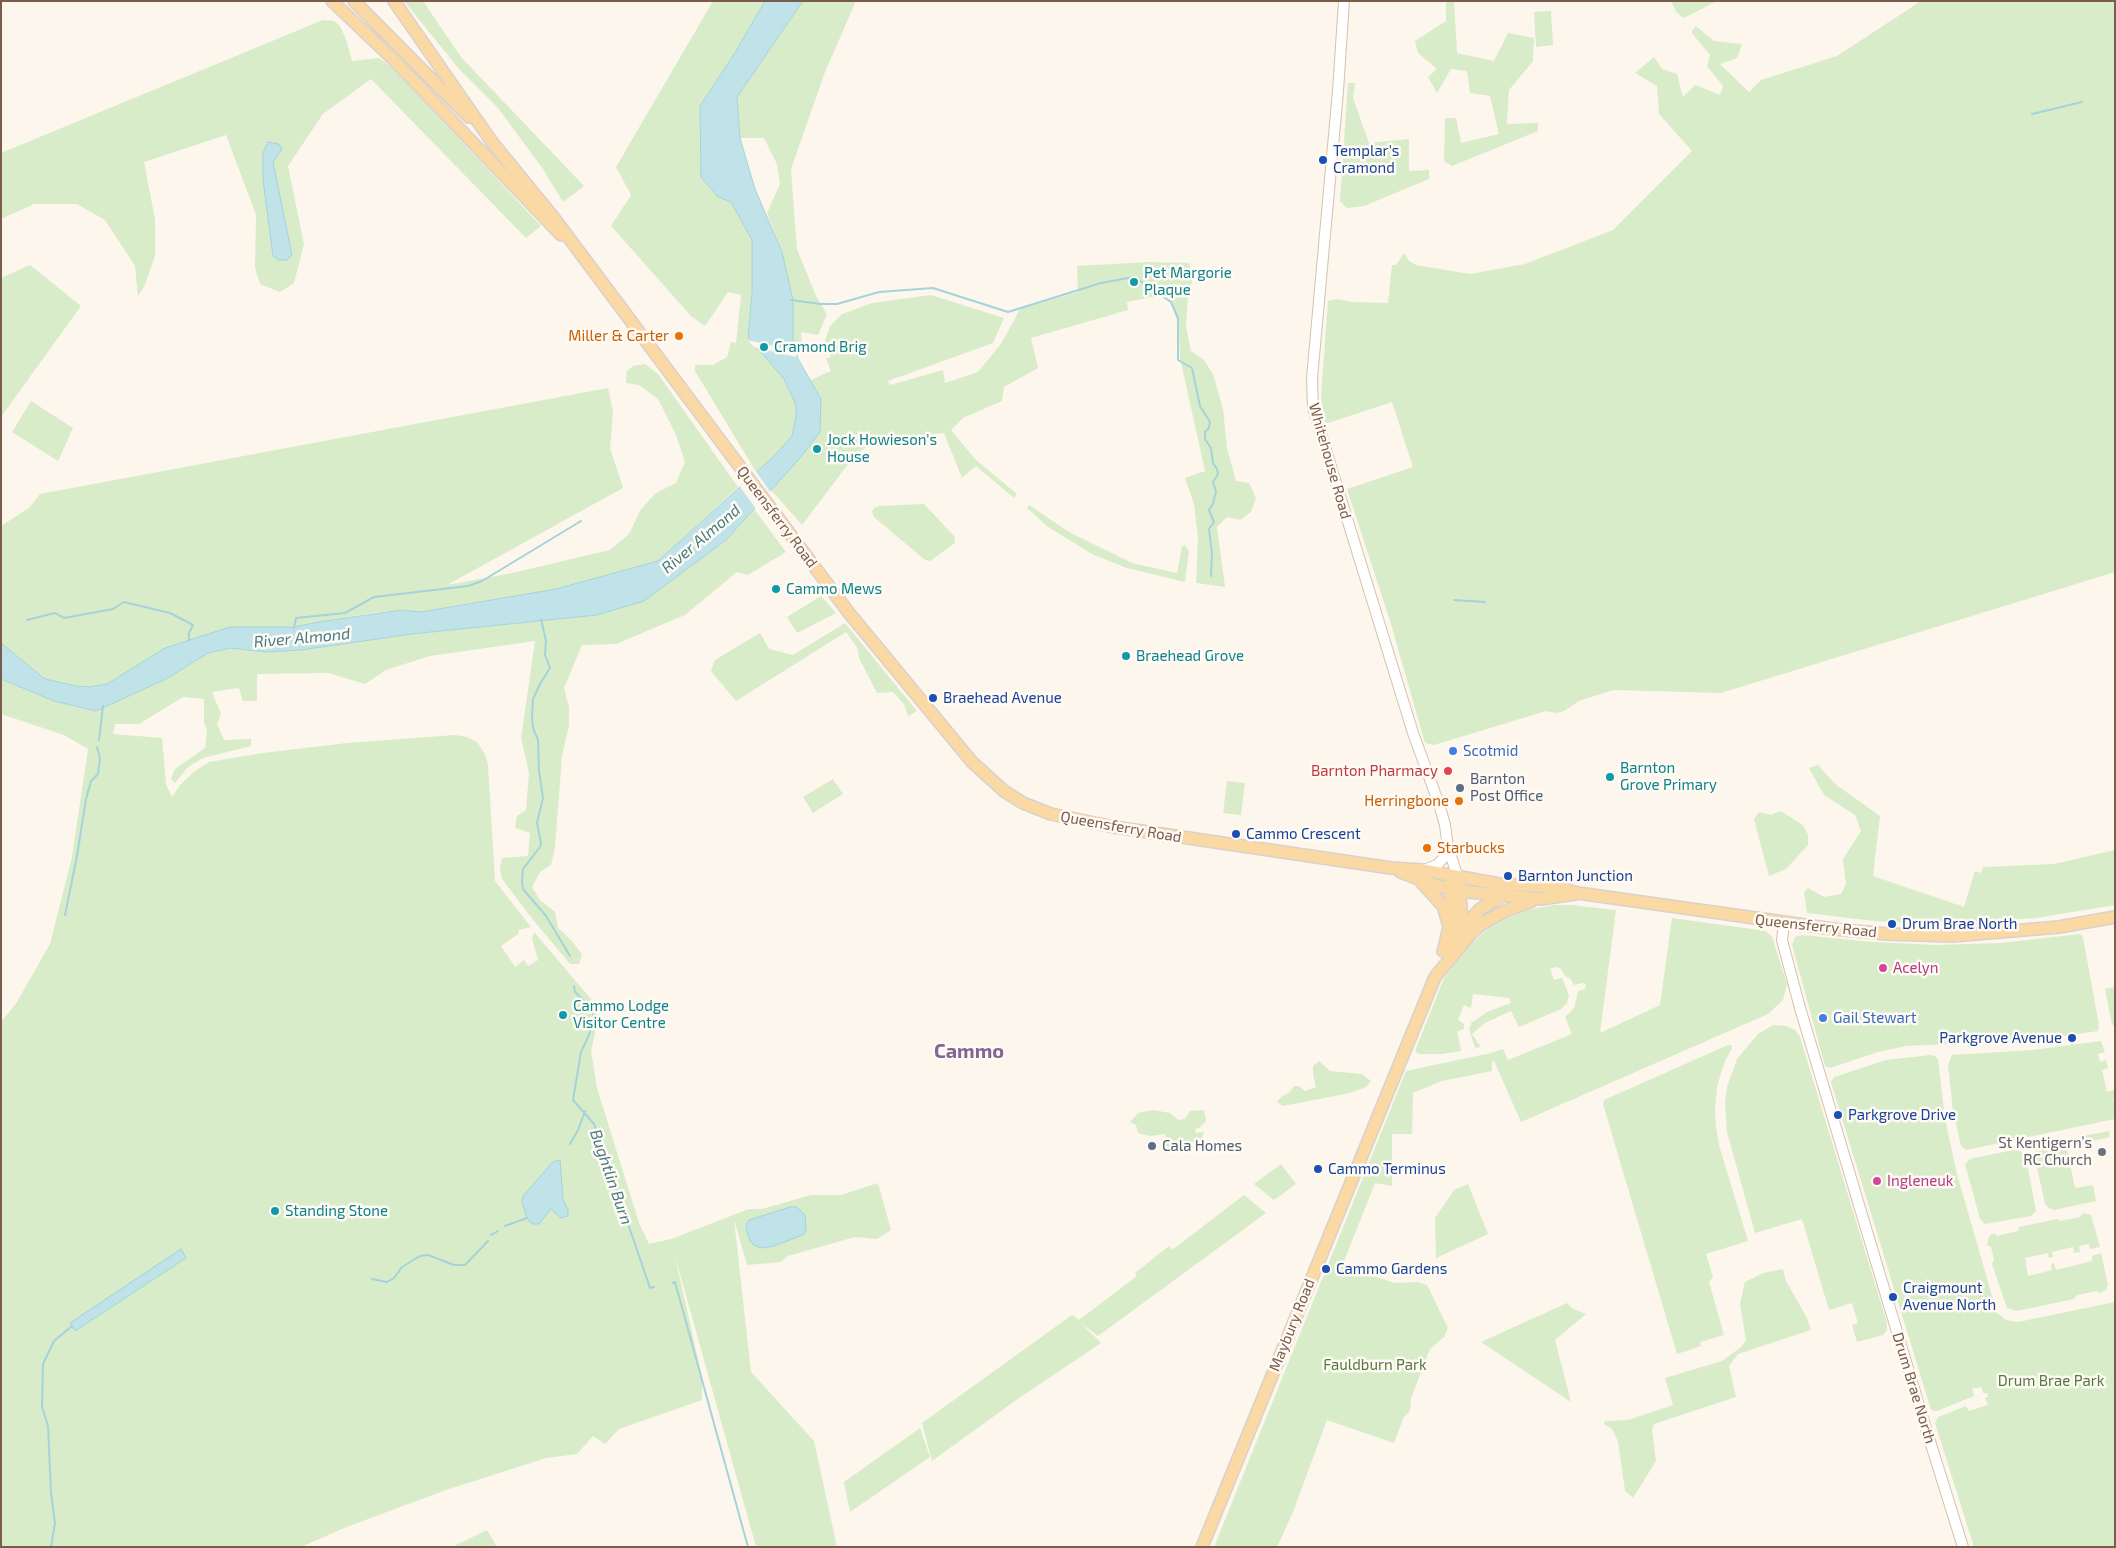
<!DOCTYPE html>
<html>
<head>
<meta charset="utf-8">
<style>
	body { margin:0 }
	#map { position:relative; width:2116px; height:1548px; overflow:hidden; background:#fdf6ec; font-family:"Exo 2",sans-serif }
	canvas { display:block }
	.frame { position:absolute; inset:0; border:2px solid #7a5c4d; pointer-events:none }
</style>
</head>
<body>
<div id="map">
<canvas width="2116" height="1548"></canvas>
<div class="frame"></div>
</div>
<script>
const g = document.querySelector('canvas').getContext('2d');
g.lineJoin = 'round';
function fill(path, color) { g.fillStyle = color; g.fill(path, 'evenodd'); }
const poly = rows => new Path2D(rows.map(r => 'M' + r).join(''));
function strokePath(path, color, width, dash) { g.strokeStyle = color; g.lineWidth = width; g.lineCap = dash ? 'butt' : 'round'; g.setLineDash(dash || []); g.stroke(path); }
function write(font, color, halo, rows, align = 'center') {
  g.font = font + ' "Exo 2",sans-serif'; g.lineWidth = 5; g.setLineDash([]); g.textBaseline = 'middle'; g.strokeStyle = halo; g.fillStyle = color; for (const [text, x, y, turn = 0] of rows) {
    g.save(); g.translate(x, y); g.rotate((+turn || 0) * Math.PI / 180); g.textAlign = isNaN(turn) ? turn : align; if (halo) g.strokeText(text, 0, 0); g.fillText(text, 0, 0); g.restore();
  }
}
fill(poly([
	[404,1,423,1,461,57,584,186,563,202,543,169,498,108,459,69],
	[713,1,765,1,736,51,700,106,701,177,718,197,731,202,752,240,752,293,748,337,784,379,796,405,796,417,792,436,774,456,756,472,695,371,695,365,713,365,727,357,731,342,736,343,741,295,728,292,705,326,691,316,611,226,631,195,616,167],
	[803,1,856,1,825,72,791,169,797,249,816,296,827,314,818,335,801,332,802,347,805,354,798,352,793,341,793,300,782,252,767,213,780,184,777,164,764,138,740,138,737,97],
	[1446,1,1454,1,1457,53,1494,61,1508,33,1534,38,1533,61,1509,90,1507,124,1538,123,1538,131,1452,166,1444,161,1445,118,1456,118,1461,143,1499,134,1490,96,1470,93,1467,71,1451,69,1437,93,1428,77,1437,69,1418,53,1415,41,1446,21],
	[1671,1,1693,2,1717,1,1684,18,1677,13],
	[1921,1,2115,1,2115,572,1721,693,1613,690,1579,701,1564,711,1557,713,1546,711,1434,745,1425,743,1391,624,1347,489,1413,467,1392,402,1325,424,1321,397,1328,301,1336,299,1352,302,1388,303,1392,265,1396,265,1404,253,1409,261,1416,265,1470,274,1525,264,1613,230,1692,151,1659,114,1657,86,1635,73,1654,57,1662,69,1677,74,1683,97,1695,85,1720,95,1723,86,1707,66,1710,55,1691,32,1696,26,1714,41,1742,44,1737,58,1720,64,1749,92,1761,80,1837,56],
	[1551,11,1553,45,1536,47,1534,12],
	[323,20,334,21,340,26,347,42,352,61,379,58,392,67,541,226,526,238,371,79,323,114,288,166,304,244,294,283,280,292,260,284,255,268,256,215,226,135,144,162,155,219,155,256,144,287,138,296,135,266,105,220,77,204,34,204,1,219,1,153],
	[1348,83,1355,83,1353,98,1369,143,1409,139,1409,171,1429,170,1429,179,1364,206,1347,208,1340,201],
	[1148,262,1189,263,1193,278,1188,296,1186,327,1191,351,1204,360,1213,374,1223,409,1227,448,1236,481,1249,483,1256,498,1251,512,1240,520,1227,517,1217,527,1225,587,1196,583,1198,537,1194,504,1185,478,1205,471,1180,358,1179,326,1168,294,1127,302,1128,310,1031,338,1038,368,1004,387,1002,401,963,418,951,430,976,460,1017,494,1014,498,976,466,962,478,944,433,878,439,855,455,802,525,771,490,821,399,810,380,831,371,826,358,830,358,831,353,824,347,824,343,830,326,842,314,872,303,931,295,1004,318,993,343,888,381,890,385,943,370,945,383,978,372,1001,344,1020,309,1078,292,1077,266],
	[30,265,81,306,1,417,1,278],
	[645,364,658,374,738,487,658,561,556,589,421,612,401,610,372,613,165,648,107,685,90,687,76,686,45,679,1,643,1,526,29,508,40,494,608,388,613,411,610,448,623,488,447,585,512,573,610,550,629,534,641,509,656,493,676,483,685,462,676,435,658,399,639,385,626,383,627,371,633,366],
	[31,401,73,428,58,461,12,432],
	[924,504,954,536,955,543,930,561,925,560,874,517,872,512,874,508,879,506],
	[1029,505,1069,532,1132,563,1177,573,1182,547,1185,545,1189,551,1185,582,1127,568,1092,554,1048,527,1027,508],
	[754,509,786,552,748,575,737,572,685,615,616,644,582,645,564,688,569,707,569,725,562,756,555,847,551,865,540,872,532,887,540,900,555,912,558,928,571,940,582,954,579,964,570,964,530,916,502,879,500,868,502,858,528,856,530,833,515,828,517,816,526,810,529,773,521,738,535,641,430,656,386,670,365,684,328,673,257,674,257,701,243,701,239,688,212,692,221,714,217,724,224,740,251,739,251,746,203,758,188,767,175,783,171,779,175,769,205,748,207,730,204,722,204,699,183,697,139,724,115,724,113,734,162,738,166,784,172,797,180,785,195,771,209,762,263,753,347,743,455,735,467,737,477,742,485,754,488,765,495,881,531,927,519,930,518,934,501,946,515,967,524,960,528,966,538,960,532,939,534,932,591,999,597,1009,597,1024,591,1051,597,1088,639,1223,649,1244,671,1239,749,1209,762,1209,811,1195,841,1195,878,1183,891,1230,877,1239,855,1237,788,1256,781,1262,747,1265,734,1219,751,1372,814,1441,837,1547,756,1547,675,1256,702,1377,702,1400,619,1429,605,1444,593,1436,577,1454,546,1458,446,1490,344,1528,301,1547,1,1547,1,1022,17,1002,50,944,72,857,88,749,64,735,1,714,1,679,54,701,96,711,166,679,208,653,232,648,266,652,301,650,412,634,597,615,644,601,726,540],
	[821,596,836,613,797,633,787,617],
	[845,623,917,711,908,716,904,704,893,692,877,693,859,658,858,649,846,632,736,701,711,671,715,660,760,633,769,649,793,655],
	[1818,765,1835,784,1880,816,1873,876,1964,907,1975,871,1981,873,1983,867,2054,864,2115,850,2115,905,2036,918,1980,922,1912,923,1874,921,1807,913,1804,892,1808,888,1824,897,1841,894,1846,884,1843,859,1861,831,1855,815,1824,795,1809,768],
	[833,779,843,794,813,813,803,797],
	[1227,781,1245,783,1241,815,1223,813],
	[1781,811,1803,825,1808,835,1808,845,1786,869,1769,876,1754,819,1759,812,1771,815],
	[1554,905,1571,905,1616,910,1600,1033,1660,1005,1672,918,1766,931,1772,937,1787,984,1783,1000,1768,1014,1521,1122,1494,1061,1492,1061,1492,1071,1442,1081,1413,1093,1412,1134,1392,1134,1392,1186,1375,1183,1342,1266,1395,1283,1418,1282,1427,1285,1448,1328,1444,1337,1430,1349,1411,1398,1410,1411,1404,1417,1394,1443,1327,1420,1293,1512,1277,1547,1214,1547,1406,1071,1491,1053,1503,1049,1508,1060,1572,1034,1565,1017,1574,1008,1578,991,1585,989,1586,984,1583,983,1574,985,1570,978,1566,977,1560,968,1555,967,1550,969,1554,980,1562,978,1569,995,1567,1003,1561,1009,1519,1027,1511,1011,1502,1015,1485,1023,1472,1034,1481,1047,1475,1048,1469,1029,1472,1021,1473,1022,1487,1012,1511,1003,1509,998,1473,994,1471,1008,1464,1005,1458,1020,1464,1024,1464,1029,1457,1031,1461,1051,1442,1054,1419,1054,1415,1051,1444,978,1466,948,1487,929,1500,921,1526,910],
	[2080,934,2083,937,2099,1025,2098,1031,2036,1040,1906,1046,1878,1052,1830,1068,1825,1066,1792,945,1795,937,1802,935,1873,942,1936,945,2001,943],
	[2115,987,2115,1027,2112,1024,2105,989],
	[1773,1025,1786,1026,1795,1030,1800,1037,1887,1323,1887,1330,1883,1335,1857,1342,1852,1325,1858,1323,1852,1303,1829,1310,1802,1219,1755,1233,1727,1132,1725,1102,1727,1087,1737,1059,1758,1034],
	[2101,1041,2105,1052,2098,1054,2100,1062,2106,1060,2108,1068,2102,1070,2107,1092,2114,1090,2115,1099,2109,1100,2115,1100,2115,1119,1966,1150,1961,1146,1953,1111,1948,1065,1952,1055,2033,1050],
	[1728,1045,1731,1045,1732,1048,1725,1061,1717,1086,1715,1109,1716,1127,1719,1145,1748,1241,1706,1254,1713,1277,1709,1282,1724,1335,1700,1342,1701,1346,1677,1354,1603,1104,1604,1100],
	[1931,1055,1935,1056,1938,1059,1945,1119,1957,1174,1997,1313,2006,1320,2018,1322,2115,1302,2115,1547,1974,1547,1935,1423,1938,1417,1966,1406,1969,1411,1988,1405,1985,1398,1988,1397,1987,1393,1983,1393,1981,1387,1972,1389,1974,1396,1937,1411,1931,1410,1831,1082,1834,1077,1886,1060],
	[1319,1061,1330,1071,1362,1074,1371,1081,1366,1087,1350,1093,1283,1106,1277,1102,1281,1097,1290,1092,1294,1086,1299,1086,1305,1091,1316,1087,1313,1074,1313,1066],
	[1153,1110,1170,1113,1178,1120,1185,1119,1190,1111,1204,1110,1206,1121,1199,1128,1195,1129,1196,1133,1204,1132,1199,1147,1195,1147,1196,1142,1188,1141,1172,1145,1174,1150,1167,1152,1165,1134,1151,1136,1138,1133,1136,1125,1130,1122,1138,1113],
	[2109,1131,2110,1137,2089,1142,2090,1147,2085,1148,2083,1136],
	[2065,1139,2075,1188,2093,1185,2096,1201,2054,1210,2049,1208,2045,1204,2034,1154,2039,1145],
	[2013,1150,2020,1151,2026,1158,2036,1211,2031,1216,1985,1224,1980,1219,1965,1164,1970,1159],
	[1281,1164,1296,1184,1274,1200,1254,1184],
	[1468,1184,1488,1234,1436,1258,1435,1218,1454,1190],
	[1244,1195,1266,1213,1098,1336,1080,1322,1101,1343,1019,1398,932,1461,922,1423,1072,1315,1079,1320,1137,1276,1135,1273,1169,1246,1172,1250],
	[2083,1213,2091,1215,2100,1247,2090,1249,2089,1244,2079,1246,2080,1252,2074,1253,2073,1247,2052,1252,2053,1257,2049,1258,2048,1253,2025,1258,2028,1276,2052,1270,2051,1264,2054,1263,2056,1270,2092,1261,2092,1256,2101,1253,2108,1285,2106,1290,2100,1293,2097,1291,2077,1295,2074,1299,2017,1311,2007,1308,1992,1264,1994,1260,1991,1247,1987,1245,1989,1236,1994,1233,1997,1236,2018,1231,2019,1227,2057,1219,2061,1221,2080,1217],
	[1783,1269,1786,1281,1807,1318,1811,1330,1738,1354,1729,1366,1736,1397,1654,1424,1652,1430,1656,1461,1633,1498,1625,1491,1618,1441,1612,1429,1604,1424,1605,1421,1628,1420,1673,1405,1665,1378,1722,1361,1741,1347,1746,1340,1740,1304,1745,1282,1763,1273],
	[1567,1303,1573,1309,1586,1314,1555,1340,1571,1402,1481,1342],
	[920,1428,930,1457,850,1512,844,1482],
	[487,1530,497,1547,452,1547]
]), '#d8ecc9');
const water = poly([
	[765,1,803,1,737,97,740,138,755,189,782,252,793,300,793,341,798,352,797,357,821,399,820,432,800,458,726,540,644,601,597,615,412,634,301,650,266,652,231,648,208,653,166,679,96,711,54,701,1,679,1,643,45,679,76,686,90,687,107,684,165,648,230,627,294,627,318,622,401,610,421,612,556,589,658,561,774,456,792,436,796,417,796,405,784,379,748,337,752,293,752,240,731,202,718,197,701,177,700,106,736,51,765,1],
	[268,142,279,144,282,149,273,162,292,255,287,260,278,260,273,256,263,180,263,153,268,142],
	[560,1160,563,1199,568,1210,568,1216,561,1218,551,1209,539,1224,532,1224,527,1218,522,1202,523,1196,553,1162,560,1160],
	[790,1207,797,1207,805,1215,806,1231,803,1235,774,1246,762,1248,755,1246,750,1241,747,1232,746,1225,749,1220,790,1207],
	[181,1249,186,1258,75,1331,70,1323,181,1249]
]);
fill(water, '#bfe3e8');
strokePath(water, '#a5d3da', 1);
fill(poly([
	[748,340,798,352,796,357,754,347],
	[755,470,771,493,756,509,738,484]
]), '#fdf6ec');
strokePath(poly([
	[2032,114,2082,102],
	[791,300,820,304,837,304,879,292,933,288,1008,312,1101,283,1134,277,1171,302,1178,318,1178,360,1192,368,1200,406,1210,422,1209,428,1205,432,1205,439,1211,448,1213,463,1217,469,1218,474,1213,482,1216,491,1213,504,1209,510,1214,522,1209,529,1212,553,1211,576],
	[1454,600,1485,602],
	[541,619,546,641,545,655,550,668,541,682,533,699,532,717,533,728,538,740,539,771,543,798,537,823,541,843,540,847,523,869,522,882,523,889,546,916,570,956],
	[27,620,55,613,64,618,113,609,124,602,170,613,193,625,189,633,189,641],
	[294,628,296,618,345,613,374,597,468,586,482,581,581,521],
	[99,740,103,706],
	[65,915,77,856,86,799,91,781,98,774,100,758,97,747],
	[574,986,575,992,593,1010,593,1020,589,1035,581,1052,573,1100,594,1124,650,1288,654,1287],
	[570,1144,578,1130,585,1111],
	[505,1226,527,1218],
	[491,1235,498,1231],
	[372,1279,387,1282,394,1278,402,1267,420,1256,428,1255,454,1265,465,1265,488,1241],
	[673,1283,675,1282,748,1547],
	[51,1547,55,1523,51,1493,48,1426,42,1407,43,1364,54,1341,72,1326]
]), '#a5d3da', 2);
const secondary = poly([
	[1344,1,1338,91,1312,378,1313,408,1413,733,1439,804,1445,825,1448,847,1458,878],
	[1424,870,1437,865,1447,854],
	[1784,923,1782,940,1800,1008,1924,1422,1963,1547]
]);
const primary = poly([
	[332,1,393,59,561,235],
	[354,1,469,117],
	[394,1,492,142,554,218,849,613,972,762,1004,791,1023,803,1051,814,1114,827,1391,868,1423,870,1499,884,1555,887,1578,893,1833,929,1887,934,1953,936,2059,927,2115,917],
	[1400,872,1437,886,1469,892,1541,899,1575,894],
	[1422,883,1443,906,1448,923],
	[1459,885,1463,931],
	[1452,913,1460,926,1472,929,1505,911,1532,901],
	[1444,949,1452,913,1450,884],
	[1443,951,1480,909,1502,896],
	[1202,1547,1435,977,1472,932,1484,922]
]);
strokePath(secondary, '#d6c0b0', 12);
strokePath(primary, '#dad1cd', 14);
strokePath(secondary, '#fff', 10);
strokePath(primary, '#fbd9a5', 11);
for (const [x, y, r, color] of [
	[1323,160,5,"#1a4fb4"],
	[1134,282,5,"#0f9aa8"],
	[679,336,5,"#e8710a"],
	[764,347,5,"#0f9aa8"],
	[817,449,5,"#0f9aa8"],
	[776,589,5,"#0f9aa8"],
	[1126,656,5,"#0f9aa8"],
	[933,698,5,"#1a4fb4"],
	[1453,751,5,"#3f7fe0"],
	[1448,771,5,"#e0444e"],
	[1610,777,5,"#0f9aa8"],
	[1460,788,5,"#5c6f8a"],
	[1459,801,5,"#e8710a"],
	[1236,834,5,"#1a4fb4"],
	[1427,848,5,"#e8710a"],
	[1508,876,5,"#1a4fb4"],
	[1892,924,5,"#1a4fb4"],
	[1883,968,5,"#d1479c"],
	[563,1015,5,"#0f9aa8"],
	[1823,1018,5,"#3f7fe0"],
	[2072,1038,5,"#1a4fb4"],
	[1838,1115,5,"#1a4fb4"],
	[1152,1146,5,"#5c6f8a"],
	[2102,1152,5,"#6b7280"],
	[1318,1169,5,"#1a4fb4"],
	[1877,1181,5,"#d1479c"],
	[275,1211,5,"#0f9aa8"],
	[1326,1269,5,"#1a4fb4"],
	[1893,1297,5,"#1a4fb4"]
]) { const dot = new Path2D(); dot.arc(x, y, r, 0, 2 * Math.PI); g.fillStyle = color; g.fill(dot); strokePath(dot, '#fffaf3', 2); }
write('15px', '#164399', '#fffaf3', [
	["Templar's",1333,151],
	["Cramond",1333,168],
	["Braehead Avenue",943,698],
	["Cammo Crescent",1246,834],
	["Barnton Junction",1518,876],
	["Drum Brae North",1902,924],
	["Parkgrove Avenue",2062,1038,"right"],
	["Parkgrove Drive",1848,1115],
	["Cammo Terminus",1328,1169],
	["Cammo Gardens",1336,1269],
	["Craigmount",1903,1288],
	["Avenue North",1903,1305]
], 'left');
write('15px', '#0d838f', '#fffaf3', [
	["Pet Margorie",1144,273],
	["Plaque",1144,290],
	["Cramond Brig",774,347],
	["Jock Howieson's",827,440],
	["House",827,457],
	["Cammo Mews",786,589],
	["Braehead Grove",1136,656],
	["Barnton",1620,768],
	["Grove Primary",1620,785],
	["Cammo Lodge",573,1006],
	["Visitor Centre",573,1023],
	["Standing Stone",285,1211]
], 'left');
write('15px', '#c56008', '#fffaf3', [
	["Miller & Carter",669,336],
	["Herringbone",1449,801],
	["Starbucks",1437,848,"left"]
], 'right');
write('15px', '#7a5c4d', '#fffaf3', [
	["Whitehouse Road",1330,461,74],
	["Queensferry Road",777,517,53],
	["Queensferry Road",1121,827,10],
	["Queensferry Road",1816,926,6],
	["Maybury Road",1292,1325,-68],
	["Drum Brae North",1914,1388,73]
]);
write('15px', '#366cbe', '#fffaf3', [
	["Scotmid",1463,751],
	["Gail Stewart",1833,1018]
], 'left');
write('15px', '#be3a42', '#fffaf3', [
	["Barnton Pharmacy",1438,771]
], 'right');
write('15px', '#4e5e75', '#fffaf3', [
	["Barnton",1470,779],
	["Post Office",1470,796],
	["Cala Homes",1162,1146]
], 'left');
write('15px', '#b23c85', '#fffaf3', [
	["Acelyn",1893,968],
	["Ingleneuk",1887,1181]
], 'left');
write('15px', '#5b616d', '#fffaf3', [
	["St Kentigern’s",2092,1143],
	["RC Church",2092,1160]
], 'right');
write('15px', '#537a41', '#fffaf3', [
	["Fauldburn Park",1375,1365],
	["Drum Brae Park",2051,1381]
]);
write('italic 16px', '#437c86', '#fffaf3', [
	["River Almond",701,539,-40],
	["River Almond",302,638,-5],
	["Bughtlin Burn",611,1177,71]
]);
write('bold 20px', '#846695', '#fffaf3', [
	["Cammo",969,1051]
]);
</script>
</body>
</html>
